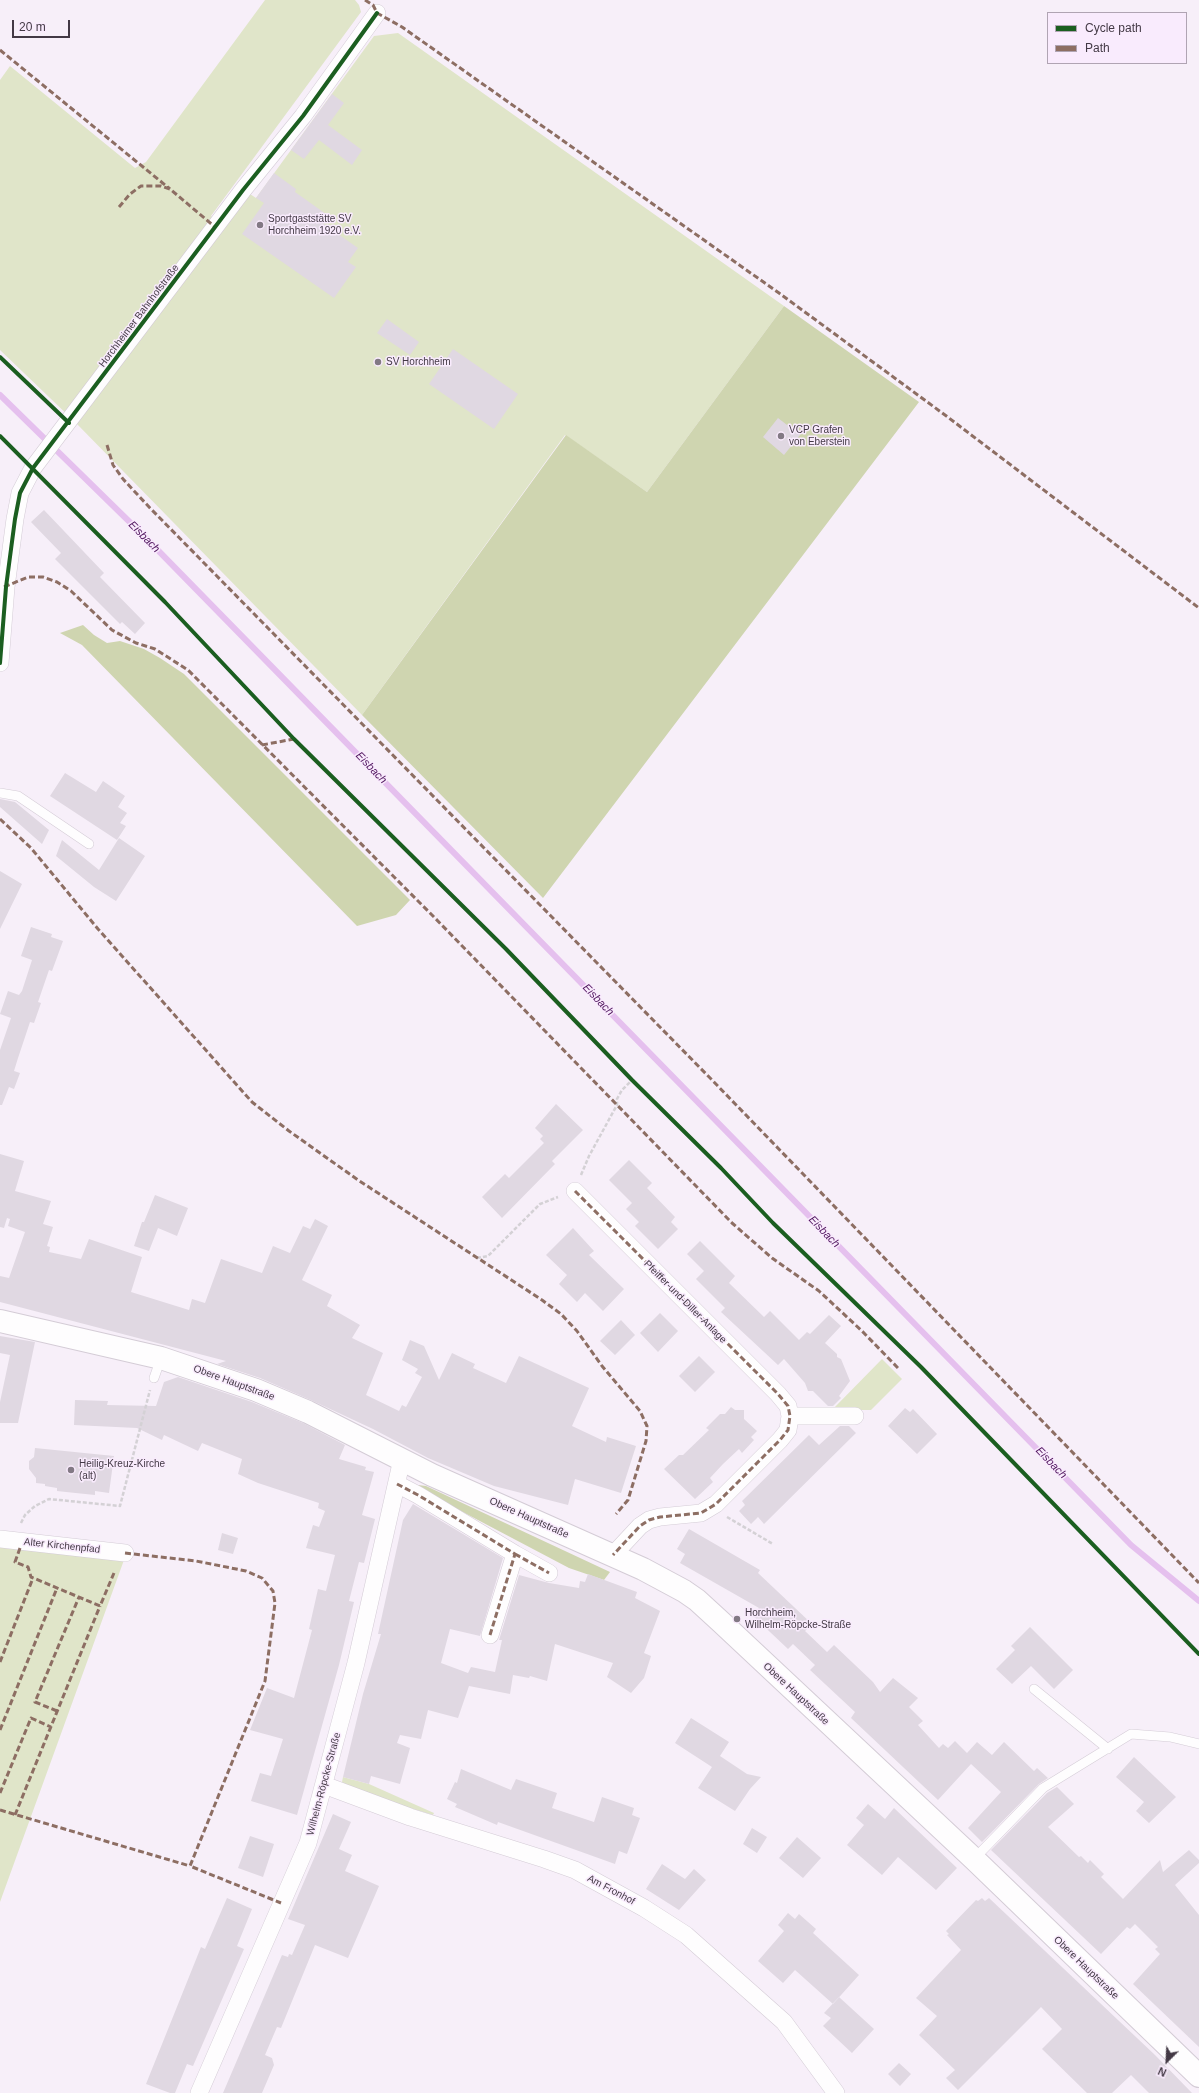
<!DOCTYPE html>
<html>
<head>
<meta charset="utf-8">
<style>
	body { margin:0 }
	#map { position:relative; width:1199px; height:2093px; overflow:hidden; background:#f7eff9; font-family:Arial,sans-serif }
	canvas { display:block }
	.legend { position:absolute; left:1047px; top:12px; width:140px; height:52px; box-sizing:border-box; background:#f9ebfd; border:1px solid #b0a4b3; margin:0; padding:5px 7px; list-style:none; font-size:12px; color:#433945 }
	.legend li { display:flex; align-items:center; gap:8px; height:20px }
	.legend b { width:20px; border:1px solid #b0a4b3 }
	.north { position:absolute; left:1147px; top:2041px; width:40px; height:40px; -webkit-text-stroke:3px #f9ebfd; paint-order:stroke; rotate:204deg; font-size:11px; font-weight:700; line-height:16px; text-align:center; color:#433945 }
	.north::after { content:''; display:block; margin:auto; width:14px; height:18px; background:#433945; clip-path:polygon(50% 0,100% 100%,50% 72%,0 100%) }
	.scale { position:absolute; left:12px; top:20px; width:58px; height:18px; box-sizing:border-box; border:2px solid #433945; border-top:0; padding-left:5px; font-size:12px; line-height:14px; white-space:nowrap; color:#433945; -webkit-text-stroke:3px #f9ebfd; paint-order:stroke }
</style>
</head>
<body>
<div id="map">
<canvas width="1199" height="2093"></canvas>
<ul class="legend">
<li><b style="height:5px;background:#1b5e20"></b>Cycle path</li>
<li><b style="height:5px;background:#8d6e63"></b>Path</li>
</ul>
<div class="north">N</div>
<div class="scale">20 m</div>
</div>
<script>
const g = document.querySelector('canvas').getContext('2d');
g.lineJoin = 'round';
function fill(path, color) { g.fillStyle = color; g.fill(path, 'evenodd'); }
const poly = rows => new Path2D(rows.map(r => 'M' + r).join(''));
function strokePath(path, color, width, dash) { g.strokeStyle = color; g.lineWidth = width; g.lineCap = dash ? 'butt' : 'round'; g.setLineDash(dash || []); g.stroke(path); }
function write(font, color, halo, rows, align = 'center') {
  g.font = font + ' Arial,sans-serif'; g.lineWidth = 3; g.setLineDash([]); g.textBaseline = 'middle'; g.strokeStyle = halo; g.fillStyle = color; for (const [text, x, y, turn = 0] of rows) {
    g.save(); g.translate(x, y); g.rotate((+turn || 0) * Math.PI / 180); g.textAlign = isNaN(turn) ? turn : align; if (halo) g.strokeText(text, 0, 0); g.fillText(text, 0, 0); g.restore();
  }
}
fill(poly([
	[265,0,355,0,359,5,361,12,211,216,226,226,250,194,256,198,374,36,398,33,784,306,647,492,565,435,362,715,75,422,0,350,0,80,10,66,135,168,146,162],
	[882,1359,902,1379,871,1410,832,1410],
	[0,1546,124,1560,0,1902],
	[343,1777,369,1784,434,1813,433,1815,410,1808,344,1785,342,1782]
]), '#e0e5c9');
fill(poly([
	[784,306,919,402,543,898,362,715,566,435,647,492],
	[83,625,94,635,107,643,120,641,144,649,160,658,184,674,410,900,396,915,357,926,82,645,60,633],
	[418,1485,426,1486,610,1572,604,1580,569,1568,421,1490]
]), '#cfd5b0');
strokePath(poly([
	[0,395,144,536,1131,1545,1199,1601]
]), '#e5c0ee', 6);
fill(poly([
	[332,94,344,103,328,125,362,150,352,165,319,140,304,159,291,150],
	[274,173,296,189,295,192,326,214,321,222,358,248,348,262,356,267,334,298,242,234,264,203,256,198],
	[387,319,419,342,410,355,377,333],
	[453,349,518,394,494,429,429,384],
	[778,418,800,435,784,455,763,437],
	[44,510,104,573,100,577,145,623,135,634,122,622,120,624,55,559,61,553,31,522],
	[65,773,96,792,103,781,125,796,118,807,127,813,120,823,126,826,117,840,50,796],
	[0,799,15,802,49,830,42,844,0,807],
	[119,838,145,856,116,901,94,887,56,856,62,840,99,870],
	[0,871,22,884,0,929],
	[31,927,52,934,51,937,63,941,52,971,49,970,38,1002,41,1003,34,1023,30,1022,18,1058,14,1071,20,1073,14,1089,9,1087,2,1105,0,1105,0,1050,11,1018,0,1014,8,991,19,995,22,991,32,960,21,956],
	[556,1104,583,1130,552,1161,555,1164,502,1218,482,1197,505,1174,509,1178,544,1143,540,1139,543,1136,535,1128],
	[0,1154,24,1161,15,1191,51,1201,43,1224,53,1227,47,1246,50,1247,49,1252,81,1259,89,1239,142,1257,131,1292,189,1310,192,1299,205,1303,221,1259,262,1273,273,1246,290,1253,303,1226,310,1229,315,1219,328,1226,302,1280,332,1295,327,1306,360,1325,352,1338,383,1353,366,1395,399,1411,402,1405,406,1407,422,1377,415,1373,418,1369,402,1360,410,1340,424,1346,439,1380,452,1353,475,1364,473,1368,506,1383,519,1356,589,1388,572,1426,606,1442,607,1437,636,1446,621,1493,575,1479,568,1505,494,1486,428,1458,373,1429,313,1401,260,1378,217,1364,226,1361,0,1302,0,1276,9,1278,25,1232,8,1226,10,1219,7,1218,4,1228,0,1227],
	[629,1160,652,1183,647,1188,675,1217,671,1222,678,1229,658,1249,635,1226,639,1222,626,1209,632,1203,609,1180],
	[155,1195,188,1208,177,1236,158,1228,149,1251,134,1246,142,1222,144,1222],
	[573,1228,594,1251,589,1255,624,1289,603,1311,585,1293,577,1302,559,1284,567,1275,546,1255],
	[700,1241,735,1276,729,1283,764,1317,770,1311,799,1340,807,1332,810,1334,829,1315,841,1326,825,1343,837,1354,837,1357,841,1359,850,1381,839,1396,841,1398,833,1406,828,1406,813,1391,808,1391,805,1383,784,1359,778,1365,721,1312,725,1308,696,1279,704,1271,687,1254],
	[660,1313,678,1331,658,1352,640,1333],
	[621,1320,635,1335,615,1355,600,1341],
	[0,1336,35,1342,18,1423,0,1423,0,1402,10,1355,0,1353],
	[699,1356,715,1372,695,1392,679,1376],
	[178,1377,252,1402,303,1423,345,1445,339,1459,366,1467,365,1470,374,1472,362,1515,375,1519,364,1563,359,1562,349,1601,354,1602,339,1665,297,1815,251,1801,260,1773,271,1776,283,1739,250,1730,267,1688,294,1698,312,1630,309,1629,318,1589,326,1591,335,1555,306,1548,313,1525,319,1527,325,1511,318,1508,319,1503,258,1483,238,1474,242,1459,202,1443,198,1451,164,1435,162,1440,137,1428,74,1425,75,1400,108,1401,107,1405,156,1406,164,1382],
	[731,1407,735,1410,744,1410,744,1419,757,1431,751,1437,754,1440,742,1453,739,1449,723,1464,710,1478,713,1482,695,1499,664,1469,679,1455,683,1455,709,1430,706,1428,720,1414,725,1414],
	[905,1408,910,1412,913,1409,937,1434,917,1454,888,1426],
	[840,1426,849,1426,856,1433,764,1524,758,1517,751,1524,739,1511,745,1505,742,1501,809,1435,819,1445],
	[35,1448,114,1456,109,1493,95,1491,95,1495,66,1492,57,1491,57,1488,45,1486,45,1484,36,1483,36,1478,29,1469,29,1461,34,1457],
	[413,1504,503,1558,480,1636,450,1629,441,1663,468,1673,471,1667,495,1672,502,1640,499,1640,519,1575,549,1583,579,1588,580,1581,585,1582,588,1574,637,1592,635,1598,660,1611,644,1653,651,1656,644,1678,631,1693,607,1677,613,1663,555,1644,547,1681,530,1676,529,1678,513,1675,510,1694,469,1686,458,1718,428,1710,421,1739,400,1735,397,1743,410,1748,400,1784,371,1776,369,1784,343,1777,363,1694,381,1634,378,1634,403,1520],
	[689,1529,760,1570,758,1573,812,1624,805,1631,827,1652,834,1645,873,1682,880,1692,893,1678,918,1698,909,1707,923,1721,918,1725,939,1748,943,1744,948,1748,955,1741,967,1753,977,1742,992,1755,1004,1742,1034,1771,1037,1768,1048,1778,1039,1784,982,1842,968,1828,1001,1792,971,1764,938,1800,851,1718,855,1712,810,1670,815,1665,793,1644,788,1649,752,1615,759,1608,680,1563,685,1554,677,1549],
	[222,1533,238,1538,233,1554,218,1550],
	[1030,1627,1073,1670,1054,1689,1031,1666,1012,1684,996,1669,1015,1650,1011,1646],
	[691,1718,729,1742,720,1756,747,1774,761,1777,750,1789,735,1811,698,1788,712,1767,675,1743],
	[1134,1757,1176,1797,1149,1823,1136,1811,1144,1802,1116,1777],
	[461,1769,511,1790,516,1779,557,1793,552,1808,594,1822,602,1797,634,1808,632,1815,640,1818,627,1854,619,1851,615,1864,498,1822,497,1825,455,1807,457,1804,447,1799,455,1782,457,1783],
	[1057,1787,1074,1804,1048,1827,1079,1857,1081,1856,1088,1863,1090,1860,1104,1874,1101,1877,1123,1899,1160,1860,1163,1872,1189,1850,1199,1860,1199,1863,1175,1885,1199,1915,1199,2047,1133,1984,1160,1954,1155,1949,1158,1947,1135,1924,1130,1929,1127,1927,1101,1954,991,1850,1047,1793],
	[868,1804,885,1819,894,1808,957,1868,936,1890,898,1857,882,1875,847,1845,864,1825,856,1818],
	[333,1814,351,1822,339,1849,352,1855,345,1871,379,1886,348,1958,315,1945,281,2028,277,2027,265,2055,272,2058,274,2065,262,2093,223,2093,282,1955,288,1957,289,1954,292,1955,305,1925,288,1919],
	[752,1828,767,1837,757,1853,743,1844],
	[250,1836,274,1844,263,1877,238,1868],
	[797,1837,821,1858,803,1878,779,1858],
	[662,1864,685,1879,694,1869,706,1880,679,1910,646,1889],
	[227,1898,252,1909,237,1946,244,1949,193,2066,187,2064,175,2093,170,2093,146,2084,201,1947,205,1949],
	[982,1898,985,1901,989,1898,1155,2055,1192,2093,1149,2093,1131,2075,1112,2093,1087,2093,1042,2049,1062,2029,1041,2007,958,2090,946,2078,955,2070,919,2035,937,2016,916,1998,961,1950,947,1935,949,1934,946,1931,976,1900,978,1901],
	[788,1913,795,1919,799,1914,816,1929,813,1933,859,1975,833,2004,795,1970,783,1983,758,1961,784,1931,778,1925],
	[839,1997,874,2029,852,2053,823,2026,831,2018,824,2013],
	[899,2063,911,2074,900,2086,888,2074]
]), '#e0d8e2');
const service = poly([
	[0,793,18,796,89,844],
	[154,1378,161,1358],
	[1034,1689,1108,1749],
	[974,1859,1043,1788,1131,1734,1170,1737,1199,1744]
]);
const minor = poly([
	[0,663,6,587,15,519,20,493,33,468,243,190,303,116,377,13],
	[575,1191,778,1394,788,1406,790,1416,788,1430,780,1440,716,1504,701,1513,660,1517,649,1520,640,1526,613,1555],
	[790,1416,855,1416],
	[397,1484,418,1495,515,1554,490,1635],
	[0,1539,125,1553],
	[515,1554,549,1573],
	[324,1785,410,1817,544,1859,575,1870,644,1908,686,1935,784,2022,836,2093],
	[199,2093,308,1843,356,1663,402,1459]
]);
const secondary = poly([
	[0,1321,161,1358,256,1390,308,1412,432,1475,643,1569,684,1591,697,1600,721,1622,974,1859,1199,2076]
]);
strokePath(service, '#d4ccd6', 10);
strokePath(minor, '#d4ccd6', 18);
strokePath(secondary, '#d4ccd6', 24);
strokePath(poly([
	[581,1175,589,1156,617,1105,617,1099,622,1090,632,1080],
	[477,1258,488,1256,540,1204,558,1197],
	[727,1517,773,1544],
	[21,1523,25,1515,35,1506,49,1499,120,1506,150,1390]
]), '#d4d1d5', 2.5, [4, 2]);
strokePath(service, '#fefdfe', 9);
strokePath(minor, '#fefdfe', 17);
strokePath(secondary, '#fefdfe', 22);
strokePath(poly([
	[365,0,373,5,377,13,402,27,779,293,945,415,1199,608],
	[0,50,170,189],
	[119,207,130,194,141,186,161,186,170,189,215,227],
	[107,445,113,465,123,479,150,508,713,1081,1199,1583],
	[4,587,28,577,43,577,57,582,71,591,112,630,136,643,155,649,188,670,433,916,732,1223,772,1258,819,1291,862,1331,898,1368],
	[262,745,294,739],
	[0,819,31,848,98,929,252,1102,289,1131,358,1180,542,1300,561,1314,577,1331,602,1366,640,1411,647,1426,646,1441,628,1500,616,1514],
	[575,1191,778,1394,788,1406,790,1416,788,1430,780,1440,716,1504,701,1513,660,1517,649,1520,640,1526,613,1555],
	[397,1484,418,1495,515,1554,490,1635],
	[20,1548,15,1562,28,1567,31,1577,100,1606,114,1573],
	[125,1553,196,1561,246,1571,262,1578,273,1591,275,1603,265,1681,190,1866,281,1903],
	[515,1554,549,1573],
	[0,1662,33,1578],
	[57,1711,35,1702,79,1597],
	[0,1730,57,1588],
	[0,1793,31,1718,51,1727],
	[0,1810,190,1866],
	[15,1815,100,1606]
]), '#8d6e63', 3, [6, 3]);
strokePath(poly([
	[0,357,69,423],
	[0,436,165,602,294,739,506,949,632,1080,721,1168,773,1223,921,1367,1199,1654],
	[0,663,6,587,15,519,20,493,33,468,243,190,303,116,377,13]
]), '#1b5e20', 4);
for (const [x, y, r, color] of [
	[260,225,4,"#827984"],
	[378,362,4,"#827984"],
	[781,436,4,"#827984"],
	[71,1470,4,"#827984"],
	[737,1619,4,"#827984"]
]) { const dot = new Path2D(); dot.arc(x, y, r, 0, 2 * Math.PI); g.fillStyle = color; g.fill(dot); strokePath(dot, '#f9ebfd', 1.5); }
write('10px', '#433945', '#f9ebfd', [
	["Sportgaststätte SV",268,219],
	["Horchheim 1920 e.V.",268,231],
	["SV Horchheim",386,362],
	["VCP Grafen",789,430],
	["von Eberstein",789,442],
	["Heilig-Kreuz-Kirche",79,1464],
	["(alt)",79,1476],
	["Horchheim,",745,1613],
	["Wilhelm-Röpcke-Straße",745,1625]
], 'left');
write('10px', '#433945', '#f9ebfd', [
	["Horchheimer Bahnhofstraße",139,316,-53],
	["Pfeiffer-und-Diller-Anlage",685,1302,45],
	["Obere Hauptstraße",234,1383,20],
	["Obere Hauptstraße",529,1518,24],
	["Alter Kirchenpfad",62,1546,6],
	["Obere Hauptstraße",796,1694,43],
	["Wilhelm-Röpcke-Straße",324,1784,-75],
	["Am Fronhof",611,1890,28],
	["Obere Hauptstraße",1086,1968,44]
]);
write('italic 11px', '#50155e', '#f9ebfd', [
	["Eisbach",144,537,45],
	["Eisbach",371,768,46],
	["Eisbach",598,1000,46],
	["Eisbach",824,1232,46],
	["Eisbach",1051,1463,46]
]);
</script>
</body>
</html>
